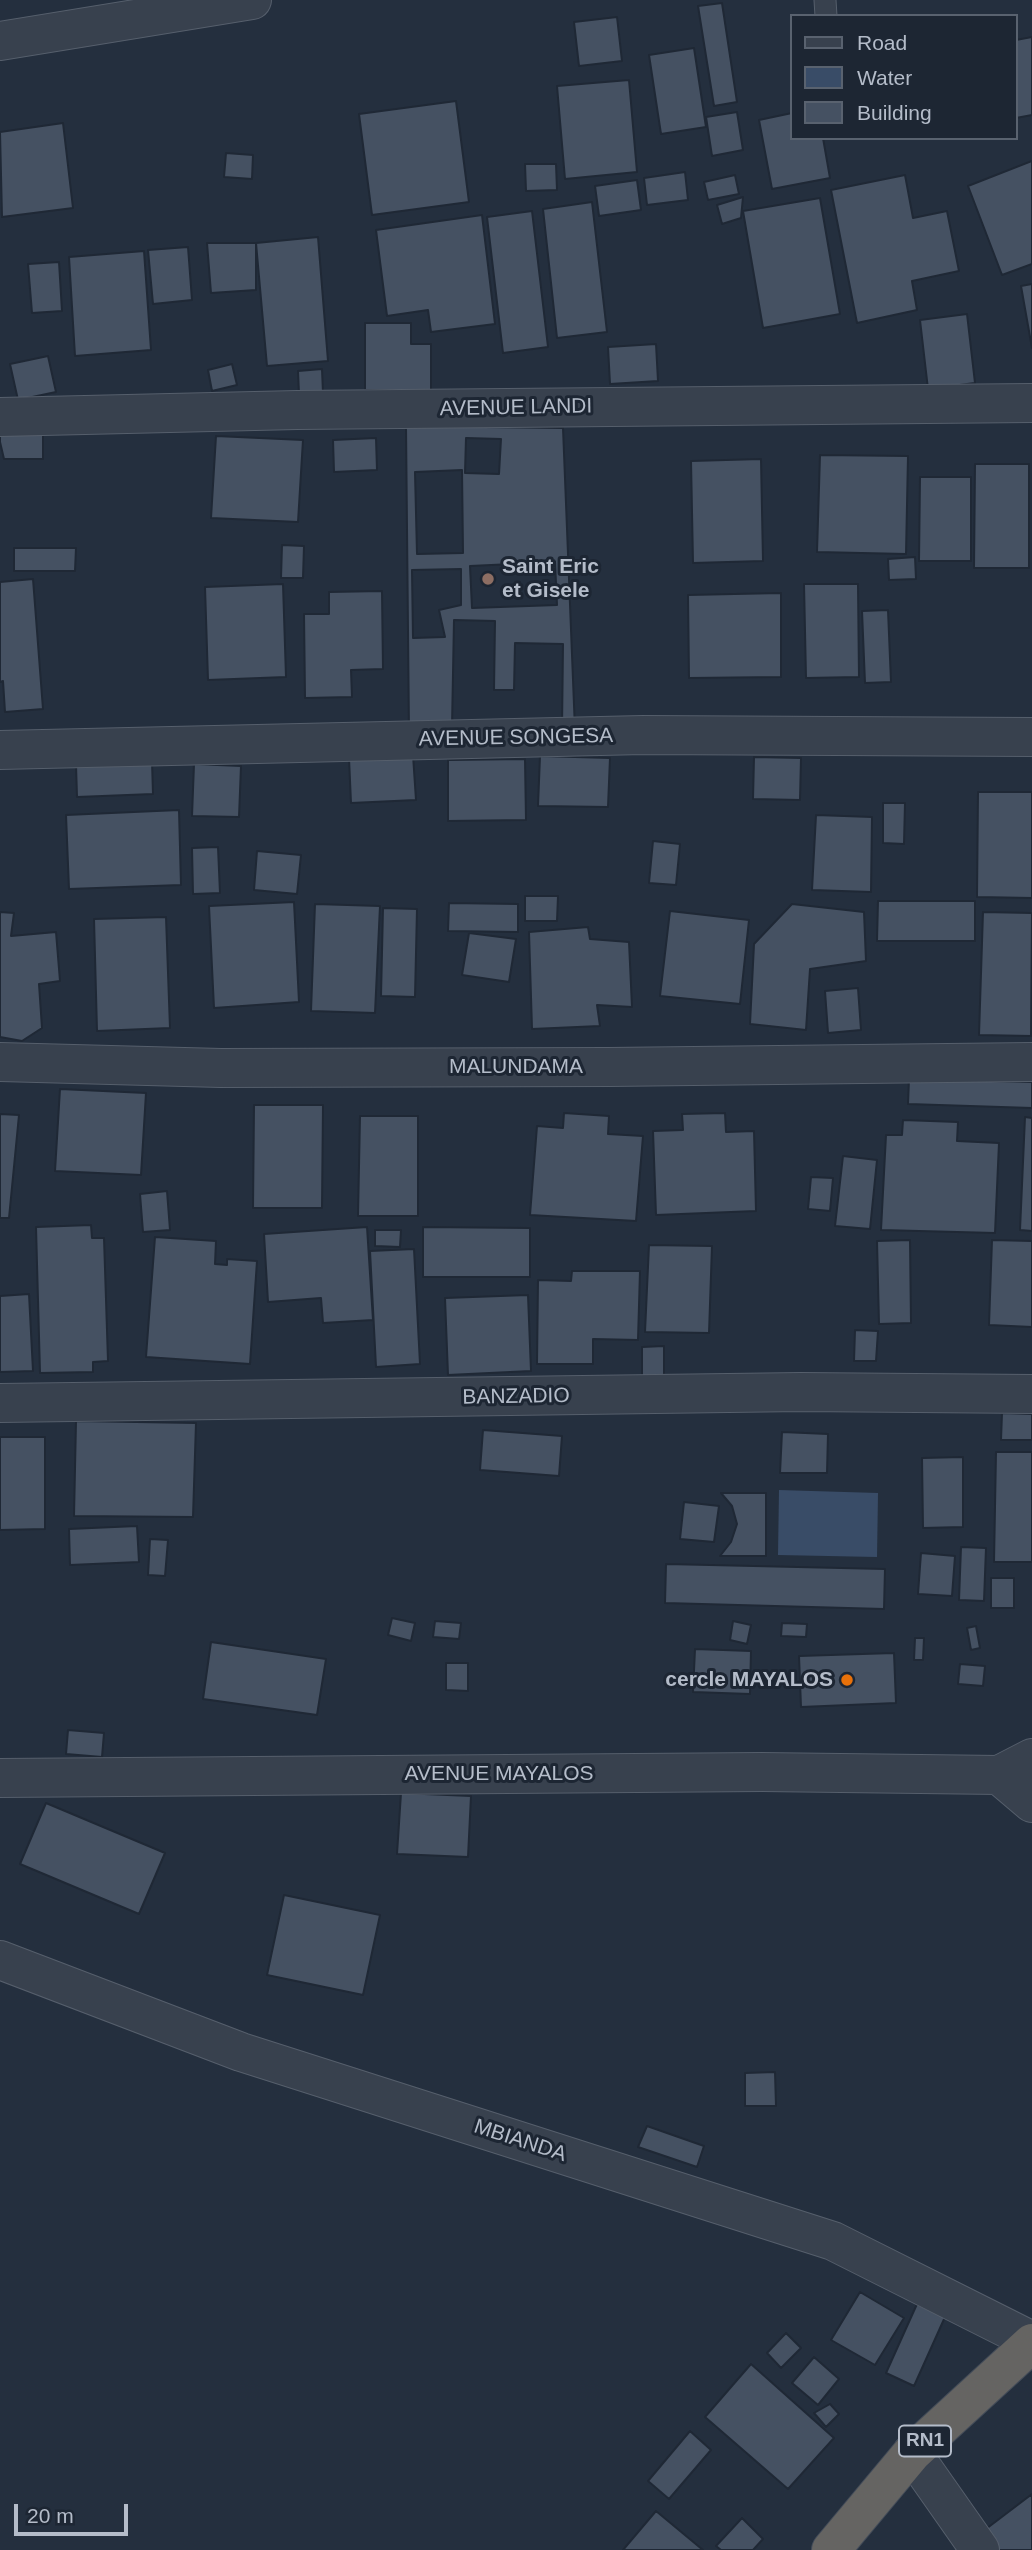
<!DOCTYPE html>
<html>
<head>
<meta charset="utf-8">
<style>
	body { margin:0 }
	#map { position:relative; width:1032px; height:2550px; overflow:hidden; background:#242f3e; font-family:Helvetica,sans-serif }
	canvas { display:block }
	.legend { position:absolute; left:790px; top:14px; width:228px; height:126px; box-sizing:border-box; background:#1d2633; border:2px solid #59626f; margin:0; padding:9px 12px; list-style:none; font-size:21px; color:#b4bcc9 }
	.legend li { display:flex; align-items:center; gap:14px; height:35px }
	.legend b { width:35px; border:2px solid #59626f }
	.scale { position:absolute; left:14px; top:2504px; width:114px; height:32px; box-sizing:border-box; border:4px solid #b4bcc9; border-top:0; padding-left:9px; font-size:21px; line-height:24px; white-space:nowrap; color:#b4bcc9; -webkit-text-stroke:5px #1d2633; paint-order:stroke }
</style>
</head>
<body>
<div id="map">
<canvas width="1032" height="2550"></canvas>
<ul class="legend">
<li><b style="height:9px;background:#38414e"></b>Road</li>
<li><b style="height:19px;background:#394c67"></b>Water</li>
<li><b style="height:19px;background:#455162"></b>Building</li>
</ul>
<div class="scale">20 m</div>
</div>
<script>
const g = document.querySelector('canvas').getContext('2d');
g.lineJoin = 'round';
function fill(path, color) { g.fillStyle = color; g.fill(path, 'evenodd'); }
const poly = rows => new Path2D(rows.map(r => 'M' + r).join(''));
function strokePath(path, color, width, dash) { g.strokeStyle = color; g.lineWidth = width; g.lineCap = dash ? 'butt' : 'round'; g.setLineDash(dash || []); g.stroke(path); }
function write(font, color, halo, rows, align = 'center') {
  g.font = font + ' Helvetica,sans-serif'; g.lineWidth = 6; g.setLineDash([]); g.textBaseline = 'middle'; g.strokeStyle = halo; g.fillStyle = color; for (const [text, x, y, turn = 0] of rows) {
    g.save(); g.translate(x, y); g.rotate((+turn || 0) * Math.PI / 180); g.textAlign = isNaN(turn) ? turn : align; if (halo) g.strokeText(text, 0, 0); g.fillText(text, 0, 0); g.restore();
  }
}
fill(poly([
	[779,1490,878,1493,877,1557,778,1555]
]), '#394c67');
const building = poly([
	[722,3,737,102,714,106,698,6,722,3],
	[617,17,622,61,579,66,574,22,617,17],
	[1032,37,1032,115,1016,118,1016,40,1032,37],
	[694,48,706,127,661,134,649,55,694,48],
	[629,80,637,172,565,179,557,86,629,80],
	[456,101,469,202,372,215,359,114,456,101],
	[737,112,743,150,712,156,706,117,737,112],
	[792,113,792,138,823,138,830,178,772,189,759,120,792,113],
	[63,123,73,208,2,217,0,132,63,123],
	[226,153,253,155,252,179,224,177,226,153],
	[1032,161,1032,264,1002,275,968,186,1032,161],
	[525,164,556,164,557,190,526,191,525,164],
	[685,172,688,200,647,205,644,178,685,172],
	[735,175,739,194,708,200,704,182,735,175],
	[905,175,913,218,947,211,959,271,912,281,917,310,857,323,831,190,905,175],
	[637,180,641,210,599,216,595,186,637,180],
	[743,197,741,218,722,224,717,205,743,197],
	[820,198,840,314,763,328,743,211,820,198],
	[592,202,607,332,557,338,543,209,592,202],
	[532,211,548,347,503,353,487,217,532,211],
	[482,215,495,324,431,332,428,310,387,316,376,230,482,215],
	[318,237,328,361,267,366,256,243,318,237],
	[207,243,256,243,256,290,211,293,207,243],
	[188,247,192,300,153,304,148,250,188,247],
	[144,251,151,350,75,356,69,257,144,251],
	[59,262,62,311,32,313,28,264,59,262],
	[1032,284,1032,348,1021,286,1032,284],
	[967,314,975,383,928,389,920,320,967,314],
	[365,323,411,323,411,344,431,344,431,390,365,390,365,323],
	[656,344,658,381,610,384,608,347,656,344],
	[48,356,56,392,18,400,10,364,48,356],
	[232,364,237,385,212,391,208,370,232,364],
	[322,369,323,393,299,394,298,371,322,369],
	[406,426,563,428,575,730,409,733,406,426],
	[0,429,43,430,43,459,4,459,0,442,0,429],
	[216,436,303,440,298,522,211,518,216,436],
	[376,438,377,470,334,472,333,440,376,438],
	[466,438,501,439,499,474,465,473,466,438],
	[820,455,908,456,906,554,817,552,820,455],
	[761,459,763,561,693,563,691,461,761,459],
	[975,464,1029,464,1029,568,974,568,975,464],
	[462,470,463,553,417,554,415,472,462,470],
	[920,477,971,477,971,561,919,561,920,477],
	[282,545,304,546,303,578,281,578,282,545],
	[14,548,76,548,75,571,14,571,14,548],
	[915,557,916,579,889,580,888,559,915,557],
	[555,562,557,605,472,608,470,566,555,562],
	[461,569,461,605,439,610,445,637,413,638,412,570,461,569],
	[33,579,43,709,5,712,3,681,0,682,0,582,33,579],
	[283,584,286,677,208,680,205,587,283,584],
	[804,584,858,584,859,677,806,678,804,584],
	[382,591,383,669,351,670,352,697,305,698,304,614,329,614,329,592,382,591],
	[781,593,781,677,689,678,688,595,781,593],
	[888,610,891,682,865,683,862,611,888,610],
	[454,620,495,621,494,690,514,690,515,643,563,644,562,728,452,727,454,620],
	[413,755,416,800,351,803,349,758,413,755],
	[540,756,610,758,608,807,538,806,540,756],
	[754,757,801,758,800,800,753,799,754,757],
	[525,759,526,820,448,821,448,760,525,759],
	[152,761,153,794,77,797,76,765,152,761],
	[194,764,241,766,239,817,192,816,194,764],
	[978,792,1032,792,1032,898,977,897,978,792],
	[883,803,905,803,904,844,883,843,883,803],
	[179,810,181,885,69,889,66,815,179,810],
	[816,815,872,817,871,892,812,890,816,815],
	[653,841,680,844,676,885,649,883,653,841],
	[218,847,220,893,193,894,192,848,218,847],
	[257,851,301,855,297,894,254,890,257,851],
	[525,896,558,896,557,921,525,921,525,896],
	[878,901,975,901,975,941,877,941,878,901],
	[294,902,299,1002,214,1008,209,906,294,902],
	[449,903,518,904,518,932,448,931,449,903],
	[315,904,380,906,375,1013,311,1011,315,904],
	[792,904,864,912,866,961,810,969,806,1030,750,1024,754,944,792,904],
	[383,908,417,909,415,997,381,996,383,908],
	[670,911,749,920,740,1004,660,996,670,911],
	[0,912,14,913,11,936,56,932,60,981,39,984,42,1028,22,1041,0,1037,0,912],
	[983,912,1032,913,1031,1036,979,1035,983,912],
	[166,917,170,1028,97,1031,94,919,166,917],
	[588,927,590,939,629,942,632,1007,597,1005,600,1026,532,1029,529,932,588,927],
	[469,933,516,939,509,982,462,975,469,933],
	[858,988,861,1030,828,1033,825,991,858,988],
	[909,1079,1032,1082,1032,1108,908,1104,909,1079],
	[60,1089,146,1093,141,1175,55,1171,60,1089],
	[254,1105,323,1105,322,1208,253,1208,254,1105],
	[564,1113,609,1116,608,1134,643,1136,636,1221,530,1215,537,1126,563,1128,564,1113],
	[725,1113,726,1132,754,1131,756,1211,656,1215,653,1131,683,1130,682,1114,725,1113],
	[0,1114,19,1115,9,1218,0,1218,0,1114],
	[360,1116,418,1116,418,1216,358,1216,360,1116],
	[1025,1117,1032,1118,1032,1231,1020,1230,1025,1117],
	[903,1120,958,1122,957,1141,999,1143,995,1233,881,1230,886,1135,902,1135,903,1120],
	[843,1156,877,1160,870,1229,835,1226,843,1156],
	[811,1177,833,1178,830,1211,808,1209,811,1177],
	[167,1191,170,1230,143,1232,140,1194,167,1191],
	[91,1225,92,1238,104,1238,108,1361,93,1362,93,1372,40,1373,36,1227,91,1225],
	[367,1227,373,1320,323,1323,321,1298,268,1302,264,1234,367,1227],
	[423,1227,530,1228,530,1277,423,1277,423,1227],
	[375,1230,401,1230,400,1247,375,1246,375,1230],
	[155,1237,216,1241,215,1264,227,1265,227,1259,257,1261,250,1364,146,1357,155,1237],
	[910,1240,911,1323,879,1324,877,1241,910,1240],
	[992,1240,1032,1241,1032,1327,989,1325,992,1240],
	[649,1245,712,1246,709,1333,645,1332,649,1245],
	[414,1249,420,1364,376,1367,370,1251,414,1249],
	[572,1271,640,1271,638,1340,593,1339,593,1364,537,1364,538,1280,571,1281,572,1271],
	[29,1294,33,1371,0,1372,0,1296,29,1294],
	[528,1295,531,1371,448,1375,445,1298,528,1295],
	[855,1330,878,1331,876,1361,854,1361,855,1330],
	[664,1346,664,1377,642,1377,642,1347,664,1346],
	[1002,1413,1032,1414,1032,1440,1001,1440,1002,1413],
	[76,1421,196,1423,193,1517,74,1516,76,1421],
	[483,1430,562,1436,559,1476,480,1470,483,1430],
	[782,1432,828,1434,827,1473,780,1473,782,1432],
	[0,1437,45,1437,45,1529,0,1530,0,1437],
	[996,1452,1032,1452,1032,1562,994,1562,996,1452],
	[963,1457,963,1527,923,1528,922,1458,963,1457],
	[721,1493,766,1493,766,1556,720,1556,731,1542,737,1524,732,1506,721,1493],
	[684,1502,719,1506,714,1542,680,1539,684,1502],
	[137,1526,139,1562,70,1565,69,1529,137,1526],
	[150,1539,168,1540,165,1576,148,1575,150,1539],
	[961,1547,986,1548,984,1601,959,1600,961,1547],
	[921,1553,955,1556,952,1596,918,1594,921,1553],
	[666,1564,885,1569,884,1609,665,1603,666,1564],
	[991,1578,1014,1578,1014,1608,991,1608,991,1578],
	[392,1618,415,1623,411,1641,388,1635,392,1618],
	[435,1621,461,1623,459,1639,433,1637,435,1621],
	[733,1621,751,1625,747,1644,730,1640,733,1621],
	[782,1623,807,1624,806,1637,781,1636,782,1623],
	[976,1626,980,1648,971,1650,967,1628,976,1626],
	[915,1638,924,1638,923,1660,914,1660,915,1638],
	[211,1642,326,1659,317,1715,203,1699,211,1642],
	[695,1649,751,1651,750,1694,693,1692,695,1649],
	[894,1653,896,1703,801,1707,799,1656,894,1653],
	[446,1663,468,1663,468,1691,446,1690,446,1663],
	[960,1664,985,1666,983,1686,958,1684,960,1664],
	[68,1730,104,1733,102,1757,66,1754,68,1730],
	[401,1793,471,1796,468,1857,397,1854,401,1793],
	[46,1803,165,1853,139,1914,20,1864,46,1803],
	[284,1895,380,1915,363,1995,267,1975,284,1895],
	[775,2072,776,2106,745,2106,745,2073,775,2072],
	[647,2126,704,2146,697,2167,638,2147,647,2126],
	[860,2292,904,2318,875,2365,831,2340,860,2292],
	[917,2304,945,2317,914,2386,886,2373,917,2304],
	[786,2333,801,2348,781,2368,767,2353,786,2333],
	[814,2357,839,2379,818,2405,792,2383,814,2357],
	[751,2364,834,2438,788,2489,705,2417,751,2364],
	[830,2404,839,2414,826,2427,814,2413,830,2404],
	[690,2431,711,2450,669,2499,648,2481,690,2431],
	[1032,2494,1032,2550,996,2550,982,2532,1032,2494],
	[656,2511,703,2550,623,2550,656,2511],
	[742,2518,763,2539,753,2550,721,2550,716,2546,742,2518]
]);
fill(building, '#455162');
strokePath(building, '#1f2835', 2);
const service = poly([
	[825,0,826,16]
]);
const minor = poly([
	[0,41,252,0],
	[0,417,297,410,1032,403],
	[0,750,643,735,1032,737],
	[0,1062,221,1068,609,1067,1032,1062],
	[0,1403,801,1392,1032,1394],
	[999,1775,1032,1803],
	[0,1778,762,1772,999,1775,1032,1758],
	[912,2453,980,2550]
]);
const tertiary = poly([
	[0,1960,241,2052,833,2241,1032,2341]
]);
const trunk = poly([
	[831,2550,912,2453,1032,2343]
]);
strokePath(service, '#565f6c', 23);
strokePath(minor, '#565f6c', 40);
strokePath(tertiary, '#565f6c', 40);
strokePath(trunk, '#434c59', 40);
strokePath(service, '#38414e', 21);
strokePath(minor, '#38414e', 38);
strokePath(tertiary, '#38414e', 38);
strokePath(trunk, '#656462', 38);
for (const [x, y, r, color] of [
	[488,579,7,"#8d6e63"],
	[847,1680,7,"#e8710a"]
]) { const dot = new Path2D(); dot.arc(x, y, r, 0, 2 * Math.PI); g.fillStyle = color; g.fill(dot); strokePath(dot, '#1d2633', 2.5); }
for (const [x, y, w] of [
	[925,2441,52]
]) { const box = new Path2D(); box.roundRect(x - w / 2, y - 15.5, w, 31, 5); g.fillStyle = '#1d2633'; g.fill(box); strokePath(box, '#b4bcc9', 2); }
write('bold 19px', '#b4bcc9', null, [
	["RN1",925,2441]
]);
write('21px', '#b4bcc9', '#1d2633', [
	["AVENUE LANDI",516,408,-1],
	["AVENUE SONGESA",516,738,-1],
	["MALUNDAMA",516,1067],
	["BANZADIO",516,1397,-1],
	["AVENUE MAYALOS",499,1774],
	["MBIANDA",520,2141,18]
]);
write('bold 21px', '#b4bcc9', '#1d2633', [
	["Saint Eric",502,567],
	["et Gisele",502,591],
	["cercle MAYALOS",833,1680,"right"]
], 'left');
</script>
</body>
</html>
